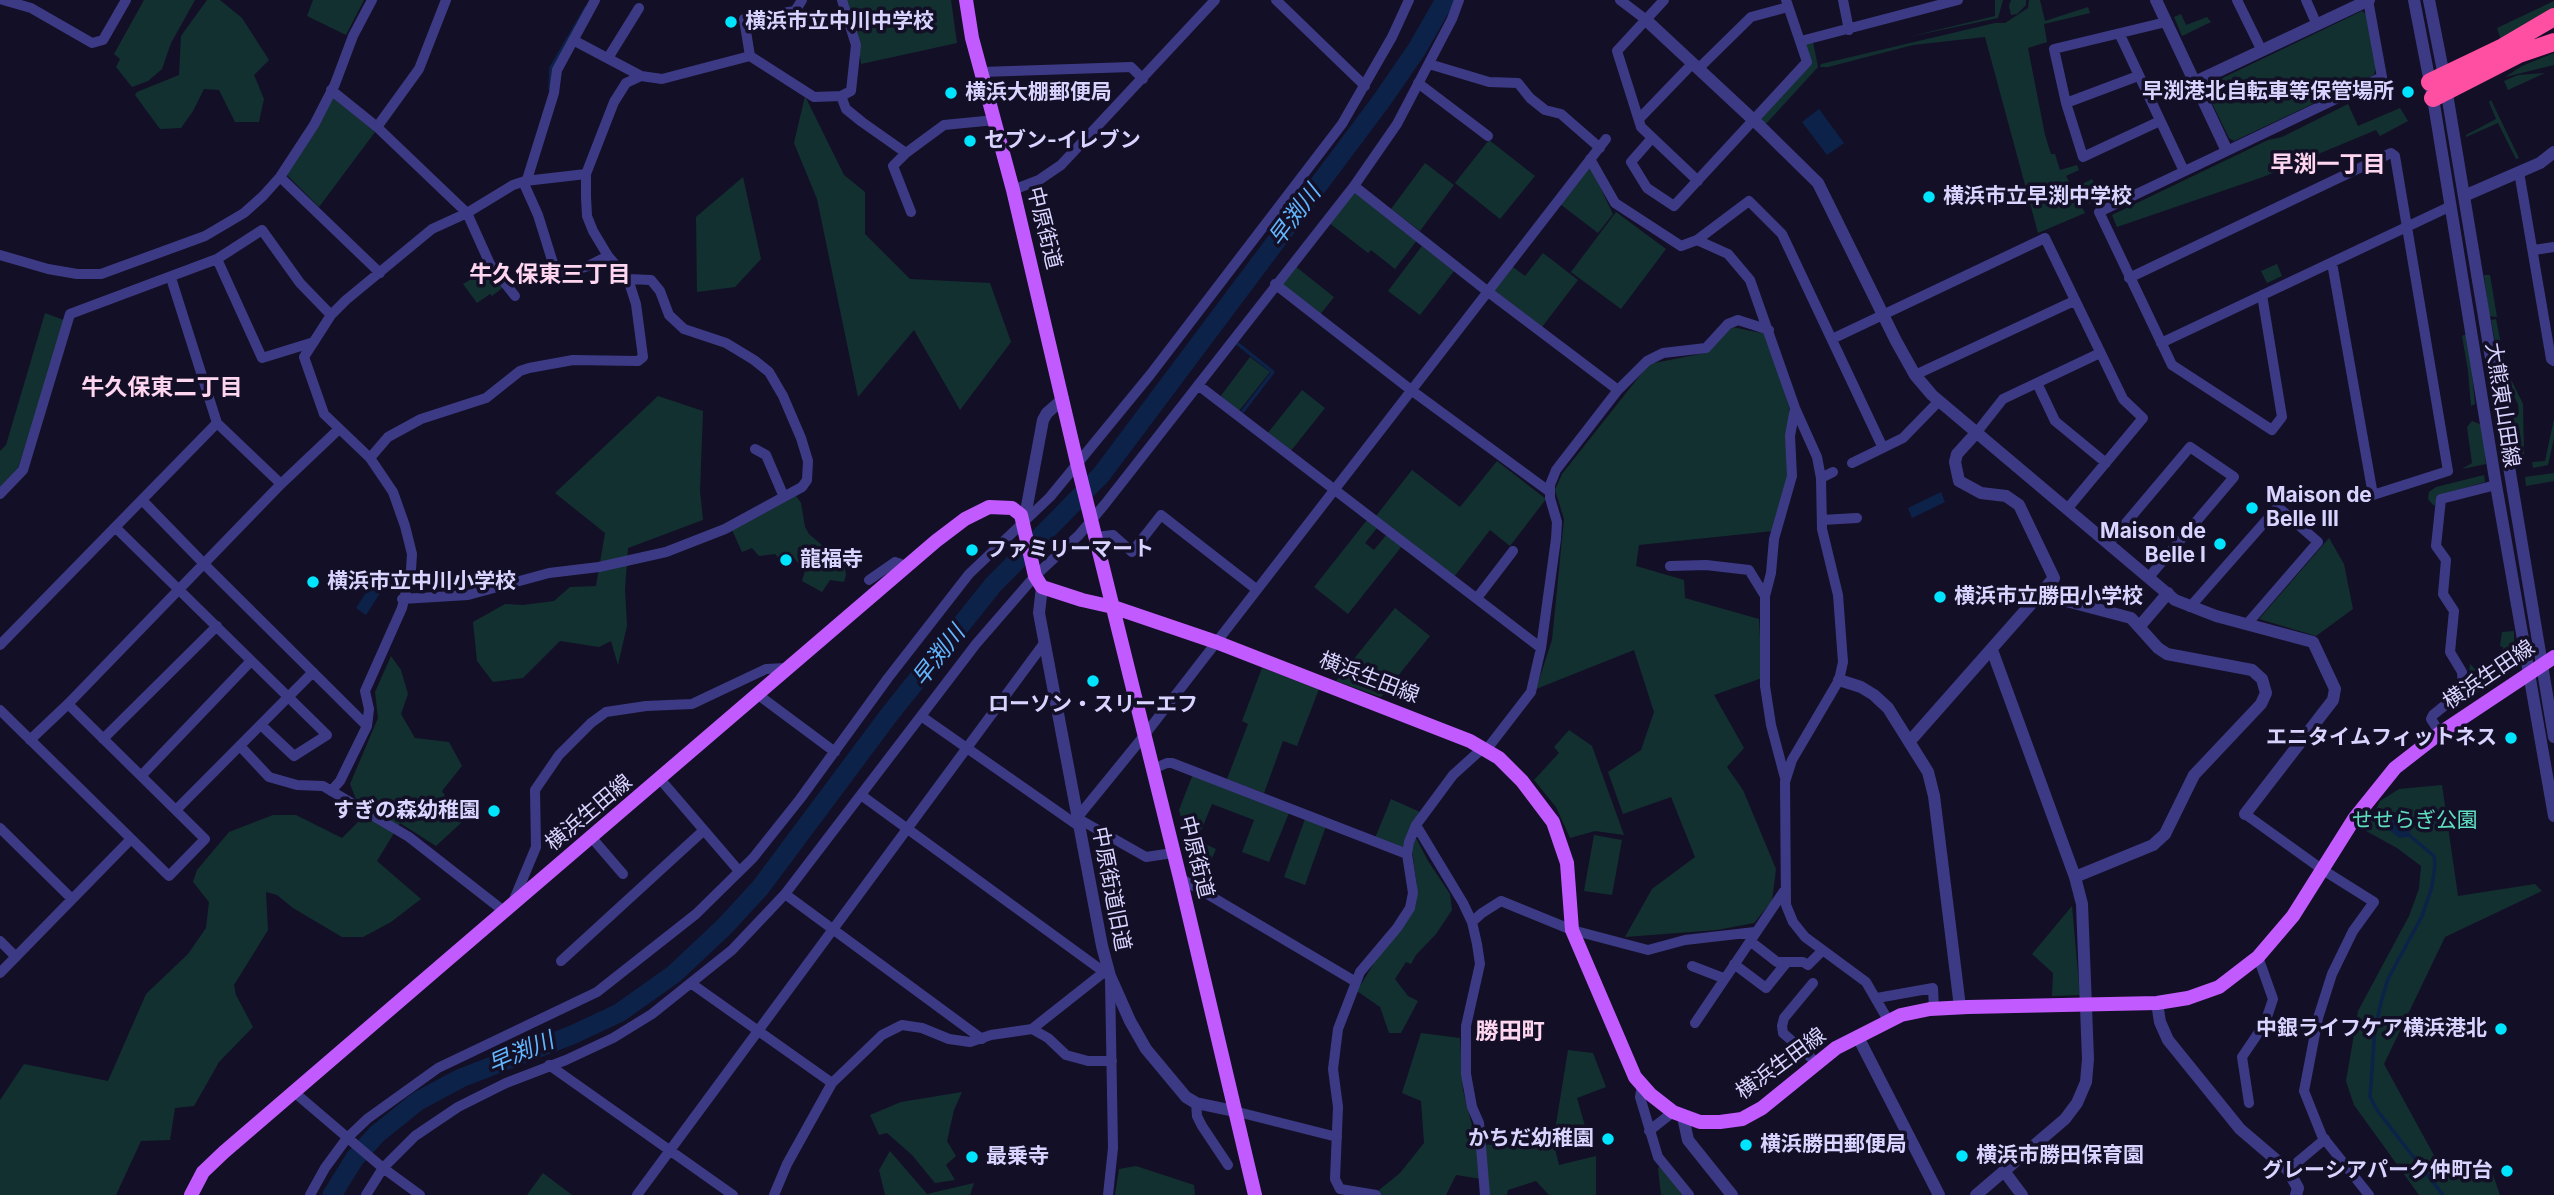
<!DOCTYPE html>
<html>
<head>
<meta charset="utf-8">
<style>
	body { margin:0 }
	canvas { display:block; background:#130f26 }
</style>
</head>
<body>
<canvas width="2554" height="1195"></canvas>
<script>
const g = document.querySelector('canvas').getContext('2d');
g.lineJoin = 'round';
function fill(path, color) { g.fillStyle = color; g.fill(path, 'evenodd'); }
const poly = rows => new Path2D(rows.map(r => 'M' + r).join(''));
function strokePath(path, color, width, dash) { g.strokeStyle = color; g.lineWidth = width; g.lineCap = dash ? 'butt' : 'round'; g.setLineDash(dash || []); g.stroke(path); }
function write(font, color, halo, rows, align = 'center') {
  g.font = font + ' Inter,"Noto Sans JP",sans-serif'; g.lineWidth = 7; g.setLineDash([]); g.textBaseline = 'middle'; g.strokeStyle = halo; g.fillStyle = color; for (const [text, x, y, turn = 0] of rows) {
    g.save(); g.translate(x, y); g.rotate((+turn || 0) * Math.PI / 180); g.textAlign = isNaN(turn) ? turn : align; if (halo) g.strokeText(text, 0, 0); g.fillText(text, 0, 0); g.restore();
  }
}
fill(poly([
	[144,0,195,0,171,43,162,69,148,81,132,87,116,67,120,59,114,54],
	[207,0,220,0,242,18,269,60,254,75,264,99,259,122,235,122,219,90,204,89,193,111,181,128,160,129,135,95,137,92,179,75,181,36],
	[313,0,364,0,346,35,307,16],
	[846,0,951,0,957,43,861,64,857,31],
	[1995,0,2003,0,1998,18,1908,37,1995,16],
	[2011,0,2026,0,2026,5,2017,14,2011,15,2009,6],
	[2029,0,2040,0,2045,21,2088,7,2090,13,2044,24,2047,42,2028,48,2045,135,2051,154,2055,154,2060,170,2077,165,2079,170,2066,176,2085,213,2038,233,1985,37,1913,45,1828,67,1820,67,1821,64,1995,23,2005,23,2028,8],
	[2554,1,2554,9,2501,40,2497,28],
	[2362,11,2366,14,2376,67,2374,75,2234,141,2229,138,2205,89,2208,85],
	[2181,14,2186,25,2207,17,2211,22,2182,36,2174,17],
	[1813,42,1818,67,1765,125,1759,119,1808,60,1804,44],
	[2554,53,2554,65,2505,77,2522,66],
	[2545,73,2508,90,2504,81,2518,75],
	[805,96,844,175,865,192,865,234,910,279,990,283,1011,342,960,410,914,330,858,397,817,199,794,143],
	[333,97,375,132,319,207,286,174,316,131],
	[2491,100,2519,158,2516,159,2498,123,2466,137,2466,135,2496,119,2489,102],
	[2348,104,2358,126,2400,108,2408,121,2380,136,2376,130,2263,177,2117,227,2112,215,2268,140,2282,137],
	[1489,140,1535,176,1500,219,1455,183],
	[1425,163,1454,185,1420,231,1391,209],
	[1590,166,1613,214,1598,233,1560,204],
	[743,177,761,259,735,287,697,292,696,217],
	[2092,179,2100,197,2089,204,2080,185],
	[1353,189,1418,239,1395,269,1371,250,1368,253,1328,222],
	[1616,212,1666,249,1621,309,1571,272],
	[1422,246,1454,271,1420,315,1388,291],
	[1543,253,1578,280,1542,327,1494,290,1513,267,1525,276],
	[2277,264,2282,276,2267,283,2261,271],
	[1295,266,1334,297,1319,316,1280,285],
	[490,268,505,286,492,296,490,294,477,303,463,284],
	[2484,275,2490,275,2497,317,2489,316],
	[45,313,66,321,18,468,0,487,0,451,6,445],
	[2496,319,2506,369,2523,404,2524,454,2515,457,2512,414,2519,414,2518,404,2500,368,2491,320],
	[1732,327,1766,334,1789,407,1789,476,1773,531,1639,545,1636,566,1684,580,1685,598,1759,619,1762,678,1714,695,1744,748,1727,767,1743,790,1776,869,1772,901,1754,923,1717,930,1625,937,1652,889,1695,857,1671,797,1623,814,1608,772,1641,750,1654,712,1634,650,1536,689,1552,640,1564,519,1555,490,1562,474,1649,364,1705,353],
	[2468,333,2475,404,2471,406,2468,371,2462,336],
	[1250,357,1270,372,1239,411,1220,397],
	[1302,390,1325,408,1290,452,1267,434],
	[658,396,703,411,700,491,703,520,628,548,625,589,627,626,618,665,611,641,599,647,560,641,523,678,493,682,477,661,473,622,505,604,523,605,554,601,570,587,596,586,605,533,555,493],
	[2554,419,2554,438,2548,465,2533,468,2532,462,2545,461],
	[2472,421,2482,425,2486,464,2462,469,2472,463,2467,427],
	[1497,461,1546,499,1510,546,1490,530,1454,577,1376,516,1412,470,1460,507],
	[2554,473,2554,481,2526,486,2525,477],
	[2484,475,2485,482,2440,495,2434,506,2428,499,2429,492,2436,487],
	[796,496,801,503,805,527,809,534,844,564,846,575,844,582,830,580,822,592,802,581,805,571,793,557,782,561,775,554,759,556,752,548,742,552,732,530],
	[1367,520,1377,528,1365,543,1374,550,1387,534,1402,546,1348,614,1314,587],
	[2329,538,2344,564,2353,609,2316,636,2259,619],
	[1395,608,1430,636,1381,697,1336,681],
	[2514,631,2514,658,2507,670,2477,693,2467,694,2470,664,2480,674,2488,677,2495,676,2501,670,2503,647,2500,646,2502,632],
	[391,656,401,670,408,694,401,714,415,738,449,742,462,766,442,791,462,822,436,846,400,823,377,861,421,899,391,922,363,937,342,937,293,908,277,895,266,892,268,930,234,985,236,995,253,1027,219,1062,194,1106,175,1108,170,1140,141,1141,116,1195,0,1195,0,1100,24,1064,108,1081,146,994,188,954,206,928,209,902,193,882,197,870,229,832,273,815,296,815,342,838,363,817,350,784,378,718,375,692],
	[1262,668,1319,689,1297,746,1283,741,1264,793,1227,779,1248,724,1242,721],
	[1569,730,1592,746,1624,835,1595,831,1570,838,1556,807,1534,780,1559,753,1554,747],
	[1193,774,1289,813,1269,862,1242,852,1254,820,1212,804,1198,838,1185,833,1179,810],
	[2442,785,2458,896,2535,884,2542,891,2445,937,2384,1064,2436,1159,2490,1166,2500,1195,2419,1195,2354,1105,2346,1081,2358,1011,2409,916,2419,889,2421,866,2397,848,2366,831,2380,801,2399,789],
	[1391,799,1420,812,1403,848,1375,838],
	[1305,819,1326,826,1305,885,1284,877],
	[1185,835,1216,849,1202,881,1194,877],
	[1594,835,1622,840,1612,895,1584,891],
	[1415,836,1428,861,1450,894,1452,910,1436,934,1416,955,1411,964,1406,962,1395,979,1408,996,1418,1001,1401,1033,1389,1033,1380,1007,1357,991,1382,950,1402,928,1416,905,1417,886,1412,850],
	[2072,906,2080,995,2052,996,2053,973,2032,954],
	[1421,1033,1460,1038,1463,1090,1477,1145,1553,1143,1568,1050,1593,1053,1606,1087,1577,1098,1587,1133,1554,1145,1559,1165,1596,1156,1596,1195,1549,1195,1536,1181,1508,1190,1507,1195,1486,1195,1488,1180,1456,1175,1446,1195,1373,1195,1400,1173,1424,1143,1421,1101,1402,1093],
	[962,1092,954,1110,947,1141,956,1156,946,1165,955,1180,935,1183,912,1155,887,1133,879,1135,870,1115,901,1102],
	[890,1151,927,1194,974,1183,970,1195,885,1195,879,1170],
	[1663,1165,1689,1195,1661,1195,1658,1168],
	[1136,1166,1194,1185,1195,1195,1115,1195,1119,1169],
	[543,1173,572,1195,527,1195]
]), '#12302f');
fill(poly([
	[1819,109,1844,143,1827,155,1802,122],
	[1941,492,1945,502,1912,518,1908,508],
	[377,576,387,582,366,615,356,608],
	[2390,816,2398,817,2409,825,2411,830,2407,837,2399,838,2387,828,2386,823]
]), '#0c2248');
strokePath(poly([
	[550,89,551,68,586,8],
	[1238,344,1273,372,1243,411],
	[2409,835,2434,856,2435,864,2432,887,2422,916,2388,979,2381,1002,2375,1029,2370,1097,2377,1110,2443,1195]
]), '#0c2248', 3.5);
strokePath(poly([
	[332,1195,355,1158,377,1134,418,1101,461,1078,572,1035,619,1013,674,974,724,927,760,888,889,715,993,585,1101,475,1382,100,1417,49,1445,0]
]), '#0c2248', 19);
strokePath(poly([
	[3,0,31,8,92,43,103,40,126,0],
	[595,0,557,70,554,93,525,186,538,215,557,276,588,266,608,256],
	[842,0,856,45,851,91,841,96,846,109,862,122,906,153,944,125,995,120],
	[1276,0,1365,86],
	[1459,0,1452,19,1397,124,1354,186,1487,291,1618,390],
	[1620,0,1645,19],
	[1664,0,1617,51,1641,127,1698,181],
	[1843,0,1849,30],
	[2237,0,2262,51],
	[2306,0,2317,25],
	[2120,35,2184,171],
	[573,40,641,76,662,79,750,56,814,97,841,96],
	[1801,41,1958,0],
	[750,56,744,19,795,11,802,0],
	[608,58,639,8],
	[1429,64,1489,82,1518,83,1530,98,1545,110,1561,114,1600,148],
	[1698,69,1751,17,1788,7],
	[982,72,1131,67,1143,79],
	[1418,83,1488,136],
	[331,90,377,127,467,213,490,264,515,296],
	[2066,103,2138,76],
	[1639,119,1692,64],
	[2160,121,2083,157,2066,103,2054,49,2166,22],
	[377,127,419,69,446,0],
	[1652,138,1631,162,1647,188,1674,206,1807,62,1786,0],
	[906,153,893,166,911,212],
	[1590,159,1615,203,1681,246,1697,240,1749,201,1782,234,1883,448],
	[2519,172,2551,359,2554,361],
	[280,177,380,273],
	[1013,190,1039,180,1061,165,1215,0],
	[1697,240,1728,254,1750,280,1795,408,1817,457,1821,478,1822,529,1838,595,1843,662,1839,680,1792,760,1785,782,1786,905,1793,922,1805,937,1866,982,1888,1020],
	[2534,250,2554,247],
	[0,255,48,269,77,274,101,274,205,236,244,213,263,196,280,177,314,125,335,84,353,36,372,0],
	[217,259,262,358,314,342],
	[171,278,217,423,281,484],
	[2129,278,2391,153,2395,156,2448,471,2373,495,2332,263],
	[1275,284,1411,390,1550,492],
	[2262,295,2282,417,2272,430,2172,365,2099,212,2382,77,2368,0],
	[1832,339,2045,238,2123,399,2143,418,2068,508],
	[2161,343,2451,206],
	[1915,375,2074,301],
	[2037,383,2055,421,2106,463],
	[1198,385,1541,648],
	[1977,432,2003,399,2100,353],
	[755,449,766,455,784,497],
	[370,458,388,437,421,419,486,398,520,371,529,368,573,360,638,361,643,357,636,304,628,279,608,256,593,231,587,216,586,197,586,174,614,102,626,83,641,76],
	[1852,463,1903,438,1939,401],
	[1821,478,1833,472],
	[0,494,23,470,70,314,217,259,262,230,300,283,331,315],
	[142,500,211,571,367,726],
	[1822,520,1857,518],
	[116,528,327,735,294,756,261,725],
	[1096,537,1113,535,1132,552,1161,515,1256,589],
	[2109,543,2190,447,2234,477,2149,577],
	[1670,566,1706,565,1749,570,1765,596],
	[869,580,895,562,906,566],
	[1477,598,1513,551],
	[402,599,468,595,549,573,599,567,666,552,725,529,802,487,807,480,808,461,801,438,783,396,769,372,754,360,726,343,684,329,669,315,660,291,651,280,628,279],
	[2190,607,2278,507,2318,542,2247,624],
	[0,645,217,423],
	[757,694,835,752],
	[0,710,169,876,205,839,68,704],
	[921,716,1080,827],
	[2440,733,2431,719,2433,715,2460,693,2463,688,2462,672,2450,652,2454,611,2443,594,2446,560,2436,546,2441,499,2496,485],
	[103,739,217,626],
	[30,740,68,704,281,484,339,429],
	[240,746,269,777,297,785,323,786,409,837,505,912],
	[1487,749,1531,692,1541,648,1556,539,1557,522,1550,498,1550,485,1556,470,1618,390,1647,361,1663,353,1706,348,1728,324,1738,320,1769,330],
	[1153,769,1167,763,1172,763,1407,854],
	[141,776,251,661],
	[1785,778,1771,725,1765,686,1765,596,1771,573,1774,539,1792,476,1790,436,1795,408],
	[660,779,739,871],
	[331,791,340,781,367,726,369,709,365,691,402,608,411,570,412,554,405,526,393,492,370,458,324,414,304,357,331,315,346,300,432,229,467,213,513,185,525,181,586,174],
	[861,795,1104,972],
	[176,810,313,672],
	[2245,814,2323,870,2374,902,2353,931,2332,974,2318,1018,2304,1091,2322,1136,2369,1195],
	[1416,825,1463,903,1472,922,1477,944,1480,964,1466,1026,1466,1074,1472,1107,1479,1123,1485,1195],
	[0,828,72,899],
	[592,838,623,874],
	[1173,853,1146,857,1077,818,1143,737,1606,139],
	[1180,878,1356,982],
	[785,894,982,1039],
	[513,902,536,847,535,790,559,755,591,723,606,712,646,706,692,704,766,669,786,668],
	[1472,922,1482,913,1501,901,1572,930,1648,950,1685,940,1755,932],
	[0,941,16,957],
	[1750,941,1777,962,1803,962,1808,965,1822,951],
	[561,961,703,831],
	[1734,964,1766,988,1787,962],
	[1692,966,1723,978],
	[0,973,131,839],
	[1813,983,1784,1018,1782,1026,1783,1033,1817,1063],
	[692,984,832,1083],
	[1877,998,1933,988,1934,1009],
	[1695,1023,1784,891],
	[1032,1029,1048,1038,1066,1055,1088,1061,1112,1061],
	[549,1065,733,1195],
	[1642,1086,1640,1097,1658,1157,1689,1195],
	[294,1092,383,1168,420,1195],
	[1196,1103,1197,1116,1202,1126,1228,1165],
	[2249,1103,2242,1057,2265,1023,2273,999,2258,957],
	[1234,1111,1337,1137],
	[1649,1131,1673,1112],
	[2288,1170,2325,1139],
	[310,1195,325,1168,347,1138,367,1119,438,1068,597,992,696,914,753,858,800,799,888,678,969,574,1050,497,1150,375,1342,124,1392,37,1409,0],
	[366,1195,383,1168,415,1136,458,1107,506,1083,566,1060,613,1038,652,1014,732,950,785,894,976,644,1035,576,1079,535,1105,504,1354,186],
	[637,1195,1045,642],
	[774,1195,787,1164,832,1083,882,1035,902,1025,922,1028,949,1039,970,1042,991,1035,1032,1029,1108,969],
	[1108,1195,1113,1148,1110,979],
	[1376,1195,1340,1189,1335,1179,1338,1107,1333,1069,1338,1029,1360,972,1397,928,1410,908,1413,893,1407,854,1409,842,1416,825,1453,775,1484,747]
]), '#3d3a85', 10);
strokePath(poly([
	[2156,0,2226,149],
	[2414,0,2433,98,2496,485,2554,816],
	[2429,0,2444,76,2554,737],
	[1645,19,1761,127,1818,183,1896,341,1915,375,1932,395,2175,600,2216,616,2313,642,2335,689,2333,700,2245,814],
	[2195,82,2369,0],
	[2464,196,2540,163,2554,152],
	[1024,522,1043,420,1047,413,1063,399],
	[1042,587,1039,613,1102,946,1110,976,1130,1021,1146,1049,1186,1097,1196,1103,1234,1111],
	[2040,594,2131,618,2158,648,2167,654,2252,670,2262,679,2266,693,2261,704,2194,775,2165,834,2153,845,2075,877],
	[2139,627,2168,593],
	[1839,680,1861,687,1874,695,1888,708,1928,772,1934,796,1960,1007],
	[1910,741,2054,578,2019,505,2006,496,1981,493,1959,481,1955,462,1957,454,1977,432],
	[2157,1003,2160,1022,2168,1040,2240,1129,2288,1170,2298,1188,2296,1195],
	[1858,1037,1939,1195],
	[1683,1117,1688,1140,1732,1195],
	[2004,1171,2022,1195],
	[1976,1195,2065,1119,2077,1103,2086,1082,2088,1059,2082,904,2075,877,1992,650]
]), '#3d3a85', 12);
strokePath(poly([
	[966,0,972,38,1013,190,1078,467,1180,878,1255,1195],
	[191,1195,203,1172,224,1152,445,962,936,541,965,519,989,507,1012,508,1021,515,1035,576,1042,587,1082,600,1113,607,1216,642,1470,741,1499,758,1522,781,1553,822,1567,863,1572,930,1635,1077,1650,1094,1673,1112,1700,1122,1720,1122,1742,1119,1762,1108,1836,1048,1901,1015,1930,1009,1968,1007,2157,1003,2188,998,2219,987,2258,957,2293,916,2354,819,2395,768,2440,733,2554,657]
]), '#c25bff', 14);
strokePath(poly([
	[2430,82,2503,47,2554,17],
	[2433,98,2519,54,2554,42]
]), '#ff4fa3', 18);
for (const [x, y, r, color] of [
	[731,22,7,"#00e5ff"],
	[2408,92,7,"#00e5ff"],
	[951,93,7,"#00e5ff"],
	[970,141,7,"#00e5ff"],
	[1929,197,7,"#00e5ff"],
	[2252,508,7,"#00e5ff"],
	[2220,544,7,"#00e5ff"],
	[972,550,7,"#00e5ff"],
	[786,560,7,"#00e5ff"],
	[313,582,7,"#00e5ff"],
	[1940,597,7,"#00e5ff"],
	[1093,681,7,"#00e5ff"],
	[2511,738,7,"#00e5ff"],
	[494,811,7,"#00e5ff"],
	[2501,1029,7,"#00e5ff"],
	[1608,1139,7,"#00e5ff"],
	[1746,1145,7,"#00e5ff"],
	[1962,1156,7,"#00e5ff"],
	[972,1157,7,"#00e5ff"],
	[2507,1171,7,"#00e5ff"]
]) { const dot = new Path2D(); dot.arc(x, y, r, 0, 2 * Math.PI); g.fillStyle = color; g.fill(dot); strokePath(dot, '#130f26', 2.5); }
write('bold 21px', '#d9d4ff', '#130f26', [
	["横浜市立中川中学校",745,22],
	["早渕港北自転車等保管場所",2394,92,"right"],
	["横浜大棚郵便局",965,93],
	["セブン-イレブン",984,141],
	["横浜市立早渕中学校",1943,197],
	["Maison de",2266,496],
	["Belle III",2266,520],
	["Maison de",2206,532,"right"],
	["Belle I",2206,556,"right"],
	["ファミリーマート",986,550],
	["龍福寺",800,560],
	["横浜市立中川小学校",327,582],
	["横浜市立勝田小学校",1954,597],
	["ローソン・スリーエフ",1093,705,"center"],
	["エニタイムフィットネス",2497,738,"right"],
	["すぎの森幼稚園",480,811,"right"],
	["中銀ライフケア横浜港北",2487,1029,"right"],
	["かちだ幼稚園",1594,1139,"right"],
	["横浜勝田郵便局",1760,1145],
	["横浜市勝田保育園",1976,1156],
	["最乗寺",986,1157],
	["グレーシアパーク仲町台",2493,1171,"right"]
], 'left');
write('21px', '#d9d4ff', '#130f26', [
	["中原街道",1044,228,76],
	["大熊東山田線",2502,405,81],
	["横浜生田線",2489,675,-34],
	["横浜生田線",1369,678,21],
	["横浜生田線",589,813,-40],
	["中原街道",1196,857,76],
	["中原街道旧道",1111,889,79],
	["横浜生田線",1781,1064,-36]
]);
write('21px', '#5fe0c0', '#130f26', [
	["せせらぎ公園",2415,821]
]);
write('bold 23px', '#ffd6f0', '#130f26', [
	["早渕一丁目",2328,165],
	["牛久保東三丁目",550,275],
	["牛久保東二丁目",162,388],
	["勝田町",1510,1032]
]);
write('italic 23px', '#62b6ff', '#130f26', [
	["早渕川",1295,216,-53],
	["早渕川",939,656,-52],
	["早渕川",521,1053,-23]
]);
</script>
</body>
</html>
